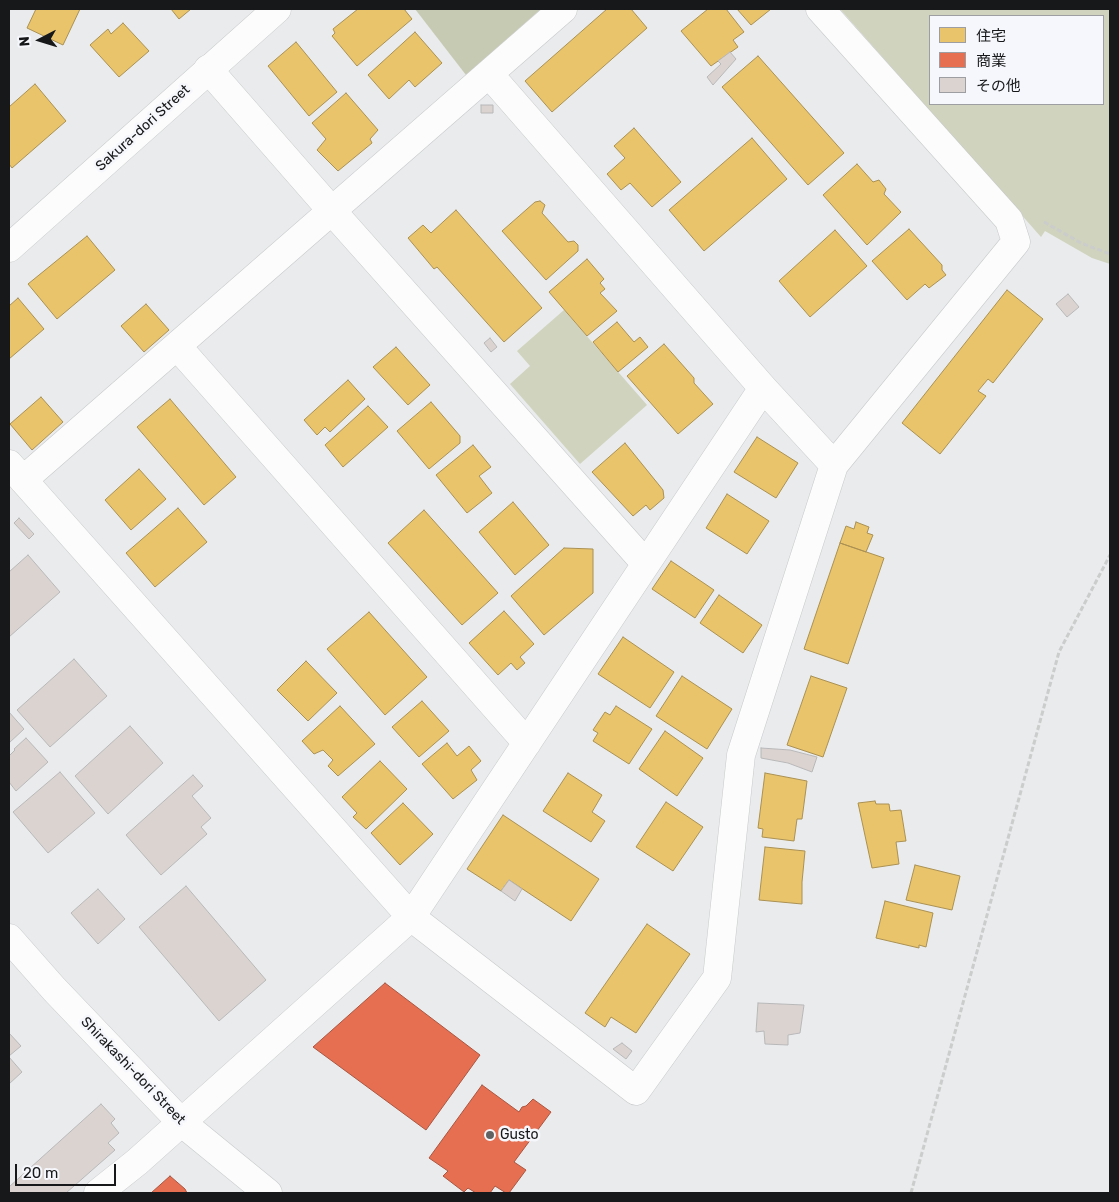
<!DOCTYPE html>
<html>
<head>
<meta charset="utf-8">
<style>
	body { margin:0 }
	#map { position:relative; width:1119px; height:1202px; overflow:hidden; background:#e9ebed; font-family:Rubik,"Noto Sans JP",sans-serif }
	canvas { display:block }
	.frame { position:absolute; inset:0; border:10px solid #171819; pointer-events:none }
	.legend { position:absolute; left:929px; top:15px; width:175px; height:90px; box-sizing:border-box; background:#f6f7fc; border:1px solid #9d9ea1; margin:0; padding:6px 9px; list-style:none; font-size:15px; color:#171819 }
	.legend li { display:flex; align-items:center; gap:10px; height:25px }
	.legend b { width:25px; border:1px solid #9d9ea1 }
	.north { position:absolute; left:15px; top:15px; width:50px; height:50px; -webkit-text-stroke:4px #f6f7fc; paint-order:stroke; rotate:265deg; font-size:14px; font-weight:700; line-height:20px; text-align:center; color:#171819 }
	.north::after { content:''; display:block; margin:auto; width:18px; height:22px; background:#171819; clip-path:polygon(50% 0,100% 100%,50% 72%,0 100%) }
	.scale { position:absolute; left:15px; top:1164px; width:101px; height:22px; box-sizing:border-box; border:2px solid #171819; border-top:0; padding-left:6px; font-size:15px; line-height:18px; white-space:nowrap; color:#171819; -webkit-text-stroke:4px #f6f7fc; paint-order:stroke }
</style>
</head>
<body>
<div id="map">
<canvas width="1119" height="1202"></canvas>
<div class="frame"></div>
<ul class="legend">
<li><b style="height:14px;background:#e9c46a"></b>住宅</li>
<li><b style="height:14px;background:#e76f51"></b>商業</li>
<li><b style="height:14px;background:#dbd3d0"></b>その他</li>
</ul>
<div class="north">N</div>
<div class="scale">20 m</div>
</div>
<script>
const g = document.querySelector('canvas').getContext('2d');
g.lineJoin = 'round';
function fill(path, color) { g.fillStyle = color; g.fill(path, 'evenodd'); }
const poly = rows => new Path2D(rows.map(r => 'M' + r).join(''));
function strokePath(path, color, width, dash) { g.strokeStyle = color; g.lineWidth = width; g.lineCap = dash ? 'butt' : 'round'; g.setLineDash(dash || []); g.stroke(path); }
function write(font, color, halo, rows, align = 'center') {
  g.font = font + ' Rubik,sans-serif'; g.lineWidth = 5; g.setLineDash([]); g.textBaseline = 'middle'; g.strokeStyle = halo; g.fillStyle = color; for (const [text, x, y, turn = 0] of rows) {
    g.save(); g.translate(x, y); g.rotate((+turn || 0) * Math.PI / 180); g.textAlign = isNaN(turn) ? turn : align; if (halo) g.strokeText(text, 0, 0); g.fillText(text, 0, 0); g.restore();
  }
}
fill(poly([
	[840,9,1110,9,1110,264,1092,258,1045,231,1041,237],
	[930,16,1103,16,1103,104,930,104],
	[564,310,647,405,580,464,510,384,530,366,517,351]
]), '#d0d3bd');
fill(poly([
	[415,9,541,9,466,75]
]), '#c7cab3');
const homes = poly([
	[36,9,80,9,63,45,27,28,36,9],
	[171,9,191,9,179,19,171,9],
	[358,9,404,9,412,19,357,66,332,36,335,33,333,29,358,9],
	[607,9,631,9,647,28,552,112,525,81,607,9],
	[708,9,726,9,744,32,733,40,738,47,711,66,681,31,708,9],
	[737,9,771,9,751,25,737,9],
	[123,23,149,51,119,77,90,45,108,29,111,34,123,23],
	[415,32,442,63,415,87,409,80,389,99,368,75,415,32],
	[296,42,337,92,309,116,268,66,296,42],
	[758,56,844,153,808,185,722,87,758,56],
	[35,84,66,121,12,168,9,164,9,107,35,84],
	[346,93,378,130,370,139,372,143,338,171,317,150,326,139,312,123,346,93],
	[634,128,681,182,652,207,630,183,621,190,607,174,625,158,614,146,634,128],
	[752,138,787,179,704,251,669,210,752,138],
	[857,164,873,182,879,180,886,189,884,194,901,212,867,245,823,195,857,164],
	[540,201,545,205,542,213,568,242,574,241,578,245,578,251,546,280,502,231,535,202,540,201],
	[456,210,542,308,504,342,437,267,434,269,408,238,423,225,431,233,456,210],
	[909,229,942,265,942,270,946,275,929,288,925,284,907,300,872,261,909,229],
	[835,230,867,266,810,317,779,281,835,230],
	[87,236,115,270,57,319,28,284,87,236],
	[587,259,604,279,600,283,605,289,600,293,617,311,587,336,549,292,587,259],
	[1007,290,1043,319,993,383,988,379,978,391,986,396,940,454,902,423,1007,290],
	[18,298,44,329,9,359,9,306,18,298],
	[146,304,169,330,144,352,121,326,146,304],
	[617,322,634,342,640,337,648,347,618,372,593,342,617,322],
	[664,344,694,378,694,383,713,404,678,434,627,376,664,344],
	[396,347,430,385,408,405,373,367,396,347],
	[348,380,365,399,330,432,325,427,317,435,304,420,348,380],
	[41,397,63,422,32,450,10,424,41,397],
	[170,399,236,477,204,505,137,427,170,399],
	[431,402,460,436,460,443,429,469,397,431,431,402],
	[368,406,388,427,343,467,325,445,368,406],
	[757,437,798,463,776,498,734,472,757,437],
	[625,443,663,490,664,498,650,510,646,505,633,516,592,472,625,443],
	[473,445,491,467,479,476,492,493,467,513,436,475,473,445],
	[139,469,166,499,131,530,105,500,139,469],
	[727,494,769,521,747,554,706,528,727,494],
	[513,502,549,545,515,575,479,532,513,502],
	[178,508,207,542,155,587,126,553,178,508],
	[424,510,498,593,462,625,388,543,424,510],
	[856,522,869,527,867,533,873,535,866,552,840,543,846,526,854,529,856,522],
	[840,543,884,558,848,664,804,649,840,543],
	[564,548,593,549,593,593,544,635,511,596,564,548],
	[671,561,714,590,695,618,652,589,671,561],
	[719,595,762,625,743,653,700,623,719,595],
	[504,611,534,644,520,657,525,663,517,670,511,663,498,675,469,643,504,611],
	[369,612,427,677,385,715,327,649,369,612],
	[623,637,674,672,650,708,598,674,623,637],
	[306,661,337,693,308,721,277,690,306,661],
	[682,676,732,709,707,749,656,716,682,676],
	[811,676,847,688,823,757,787,745,811,676],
	[422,701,449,731,419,757,392,727,422,701],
	[340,706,375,744,338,776,328,766,333,760,323,750,314,754,302,741,340,706],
	[616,706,652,729,629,764,593,741,598,733,593,730,605,712,610,715,616,706],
	[665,731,703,758,677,796,639,769,665,731],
	[447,743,457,756,469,746,481,761,471,770,477,780,453,799,422,764,447,743],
	[380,761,407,789,366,829,353,817,357,813,342,797,380,761],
	[568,773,602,795,592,812,605,821,591,842,543,811,568,773],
	[765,773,807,781,802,819,797,819,794,841,762,837,763,829,758,828,765,773],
	[875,801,876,804,889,804,890,811,901,810,906,841,896,842,899,864,872,868,858,803,875,801],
	[666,802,703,827,673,871,636,847,666,802],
	[403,803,433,834,400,865,371,833,403,803],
	[503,815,599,879,571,921,509,880,501,891,467,869,503,815],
	[765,847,805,851,802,882,802,904,759,900,765,847],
	[915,865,960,876,952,910,906,900,915,865],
	[885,901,933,913,926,947,919,945,919,948,876,938,885,901],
	[647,924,690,954,636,1033,611,1017,605,1027,585,1013,647,924]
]);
fill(homes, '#e9c46a');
strokePath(homes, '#aa9052', 1);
const shops = poly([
	[385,983,480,1055,426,1130,313,1047,385,983],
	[482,1085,519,1112,522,1107,526,1106,533,1099,551,1112,514,1162,526,1170,509,1193,506,1193,495,1186,490,1193,476,1193,468,1188,464,1192,443,1176,448,1171,429,1158,482,1085],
	[170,1176,185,1189,187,1193,151,1193,170,1176]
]);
fill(shops, '#e76f51');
strokePath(shops, '#a95540', 1);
const building = poly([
	[730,52,736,59,713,85,707,77,721,64,718,61,730,52],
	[481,105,493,105,493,113,481,113,481,105],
	[1068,294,1079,307,1067,317,1056,304,1068,294],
	[490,338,497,347,491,352,484,343,490,338],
	[19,518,34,534,29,539,14,523,19,518],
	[28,555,60,592,9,637,9,572,28,555],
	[74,659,107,696,50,747,17,710,74,659],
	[9,712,24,729,9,743,9,712],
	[130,726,163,763,108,814,75,776,130,726],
	[26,738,48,762,16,791,9,782,9,756,15,750,14,749,26,738],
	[761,748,790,750,817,757,812,772,788,763,761,758,761,748],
	[60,772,95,813,48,853,13,812,60,772],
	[193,775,203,786,192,796,211,818,201,827,207,834,161,875,126,835,193,775],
	[509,880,522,889,515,901,501,891,509,880],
	[186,886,266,980,219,1021,139,927,186,886],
	[98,889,125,919,98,944,71,913,98,889],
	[758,1003,804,1005,800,1033,788,1035,788,1045,765,1044,764,1031,756,1032,758,1003],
	[9,1033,21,1046,9,1056,9,1033],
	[622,1043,632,1051,626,1059,613,1049,622,1043],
	[9,1057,22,1072,9,1084,9,1057],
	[101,1104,115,1119,111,1123,119,1133,108,1143,115,1150,66,1193,9,1193,9,1187,101,1104]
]);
fill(building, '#dbd3d0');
strokePath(building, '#b9b8b9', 1);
const street = poly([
	[208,69,332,211,646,564],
	[489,74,763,388,834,465],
	[177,346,527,743],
	[9,464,411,917,636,1091,717,978,741,755,834,465,1016,242,1009,220,820,9],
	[23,480,563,9],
	[98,1193,137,1162,411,917,763,388]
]);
const secondary = poly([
	[9,248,277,9],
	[9,938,54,989,181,1122,268,1193]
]);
strokePath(street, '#c7c9ca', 29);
strokePath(secondary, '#c7c9ca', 29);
strokePath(poly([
	[1044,222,1081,243,1110,254],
	[911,1193,1059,652,1110,555]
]), '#cbcccc', 3, [5, 2.5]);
strokePath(street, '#fcfcfc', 28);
strokePath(secondary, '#fcfcfc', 28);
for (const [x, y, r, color] of [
	[490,1135,5,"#606263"]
]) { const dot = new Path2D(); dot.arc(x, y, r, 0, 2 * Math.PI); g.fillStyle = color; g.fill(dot); strokePath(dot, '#f6f7fc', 2); }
write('14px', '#171819', '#f6f7fc', [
	["Sakura-dori Street",143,128,-42],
	["Shirakashi-dori Street",133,1071,46]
]);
write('14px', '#171819', '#f6f7fc', [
	["Gusto",500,1135]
], 'left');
</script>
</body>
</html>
